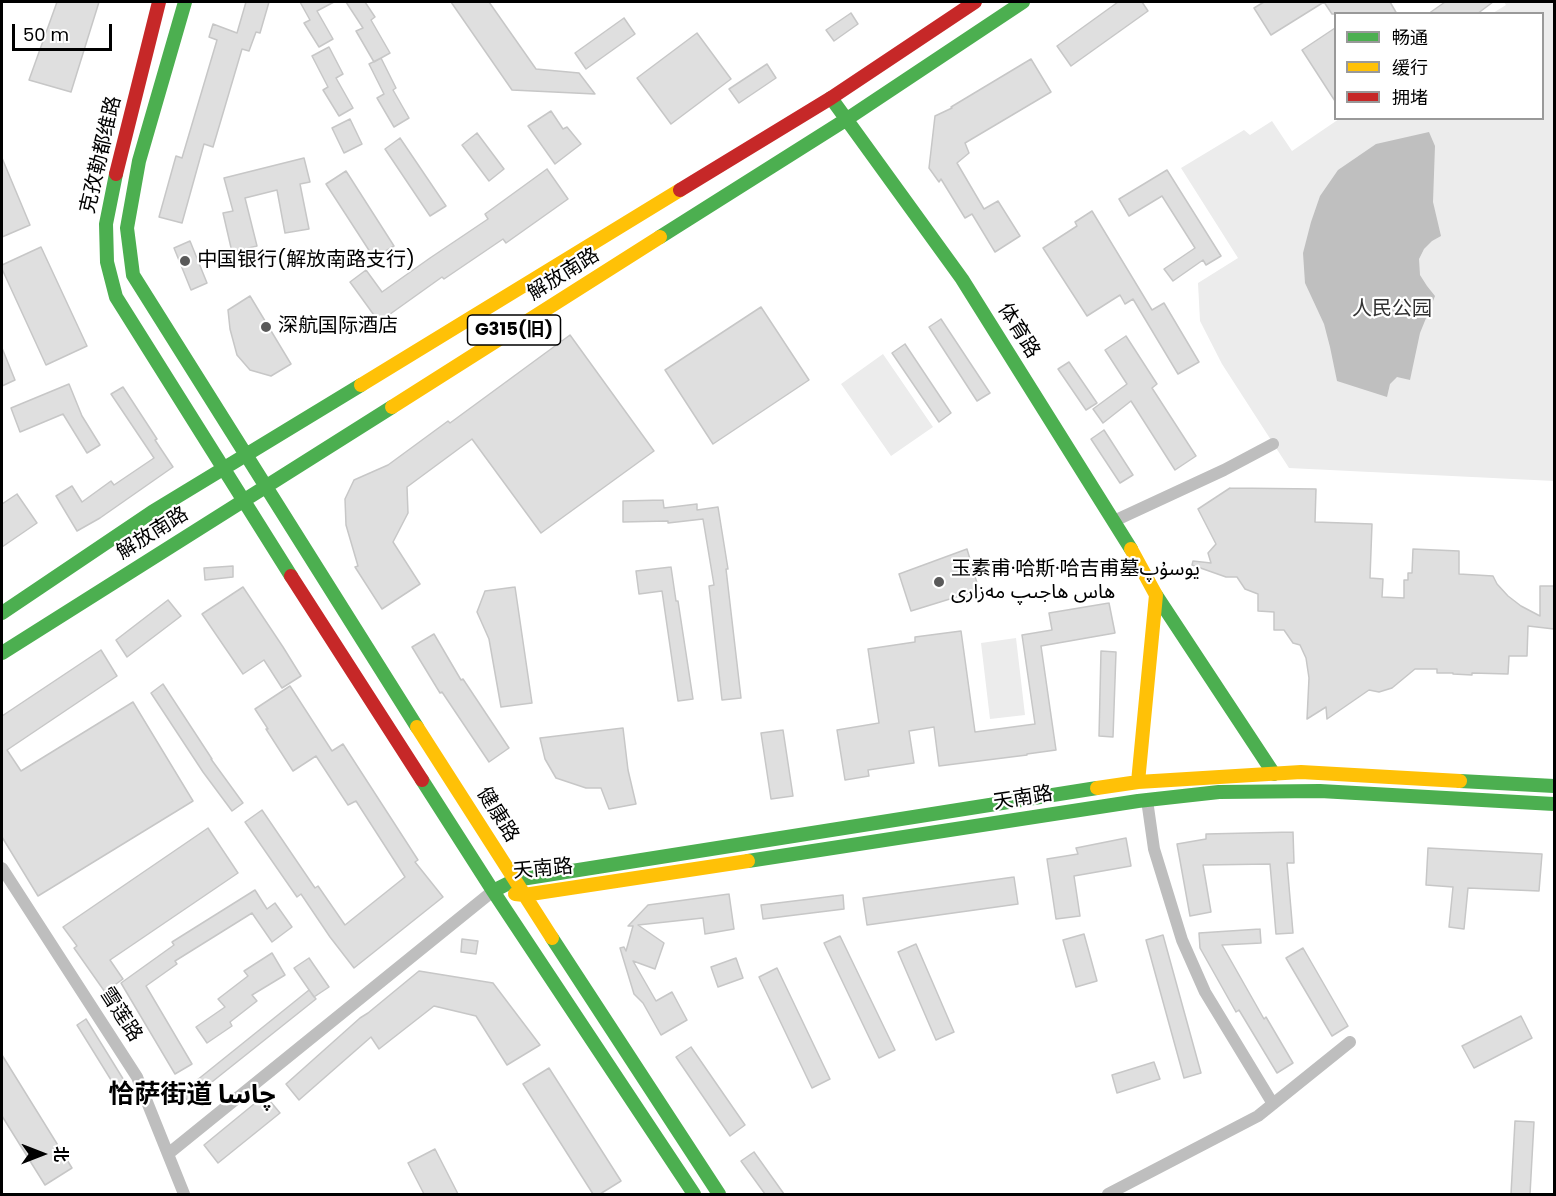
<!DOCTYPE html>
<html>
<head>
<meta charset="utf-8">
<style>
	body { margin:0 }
	#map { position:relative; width:1556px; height:1196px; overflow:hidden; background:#fff; font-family:Poppins,"Noto Sans SC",sans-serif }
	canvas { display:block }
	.frame { position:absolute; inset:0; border:3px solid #000; pointer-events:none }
	.legend { position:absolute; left:1334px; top:12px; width:210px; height:108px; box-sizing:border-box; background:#fff; border:2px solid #999; margin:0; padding:8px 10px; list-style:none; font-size:18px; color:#000 }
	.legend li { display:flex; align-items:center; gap:12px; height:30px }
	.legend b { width:30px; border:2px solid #999 }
	.north { position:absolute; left:12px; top:1124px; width:60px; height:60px; -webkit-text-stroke:4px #fff; paint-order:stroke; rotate:90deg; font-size:16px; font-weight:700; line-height:24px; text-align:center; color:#000 }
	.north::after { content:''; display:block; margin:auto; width:21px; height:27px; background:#000; clip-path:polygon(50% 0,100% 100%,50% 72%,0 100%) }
	.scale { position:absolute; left:12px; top:24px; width:100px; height:27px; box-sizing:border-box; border:3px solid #000; border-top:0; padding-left:8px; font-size:18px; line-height:21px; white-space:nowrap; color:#000; -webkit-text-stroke:4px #fff; paint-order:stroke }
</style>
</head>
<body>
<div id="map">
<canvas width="1556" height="1196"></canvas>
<div class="frame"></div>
<ul class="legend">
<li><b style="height:8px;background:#4caf50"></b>畅通</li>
<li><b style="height:8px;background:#ffc107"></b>缓行</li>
<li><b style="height:8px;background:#c62828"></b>拥堵</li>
</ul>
<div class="north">北</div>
<div class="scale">50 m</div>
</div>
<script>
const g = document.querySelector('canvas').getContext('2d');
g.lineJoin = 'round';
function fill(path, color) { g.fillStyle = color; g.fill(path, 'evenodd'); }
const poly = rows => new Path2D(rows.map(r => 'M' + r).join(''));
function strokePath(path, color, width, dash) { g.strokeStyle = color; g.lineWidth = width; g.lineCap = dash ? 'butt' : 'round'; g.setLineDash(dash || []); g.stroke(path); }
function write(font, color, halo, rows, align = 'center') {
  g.font = font + ' Poppins,"Noto Sans Arabic","Noto Sans SC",sans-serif'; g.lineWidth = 4.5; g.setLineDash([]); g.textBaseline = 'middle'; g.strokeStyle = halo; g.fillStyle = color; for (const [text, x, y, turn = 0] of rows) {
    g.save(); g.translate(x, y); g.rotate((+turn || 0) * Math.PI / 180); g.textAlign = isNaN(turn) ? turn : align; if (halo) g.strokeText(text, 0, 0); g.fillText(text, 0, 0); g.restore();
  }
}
fill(poly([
	[1504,2,1554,2,1554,481,1289,468,1222,364,1200,321,1198,283,1238,258,1181,168,1244,130,1250,135,1272,121,1292,151,1339,119,1542,118,1542,14,1493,13,1506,5],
	[883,354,933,427,891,456,841,384],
	[1016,638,1025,715,990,719,981,643]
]), '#ececec');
fill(poly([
	[1429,132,1435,146,1433,202,1441,236,1432,241,1424,249,1419,259,1420,275,1427,286,1435,296,1420,333,1410,380,1397,377,1390,384,1387,397,1337,381,1330,347,1324,324,1305,283,1303,253,1311,222,1320,196,1338,170,1376,144]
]), '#bfbfbf');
const building = poly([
	[57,2,99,2,71,92,29,80,57,2],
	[246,2,269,2,260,33,256,32,249,51,242,49,213,147,204,144,182,223,159,217,176,156,182,158,217,40,209,37,213,24,237,33,246,2],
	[300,2,334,2,317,11,333,39,319,47,304,23,310,20,300,2],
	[346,2,365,2,375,17,371,20,390,53,374,62,356,31,363,28,346,2],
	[451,2,489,2,536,69,579,73,595,94,512,90,451,2],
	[1118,2,1142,2,1148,11,1071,66,1057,46,1118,2],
	[1264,2,1324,2,1271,35,1254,8,1264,2],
	[1324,2,1390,2,1397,14,1332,14,1324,2],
	[1445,2,1493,2,1477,14,1428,14,1445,2],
	[851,13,858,24,834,41,826,30,851,13],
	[624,18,635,34,586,69,575,53,624,18],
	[1335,28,1335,101,1302,50,1335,28],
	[697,33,731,79,671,124,637,78,697,33],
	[329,47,343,74,336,78,353,108,339,116,323,90,328,87,312,56,329,47],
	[381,58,396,88,393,90,409,118,394,127,377,98,384,94,369,64,381,58],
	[1031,59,1051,92,965,143,969,153,957,163,984,209,998,201,1020,236,995,252,972,214,965,218,941,179,939,182,929,168,935,116,952,108,951,107,1031,59],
	[767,64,776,78,739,103,729,89,767,64],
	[551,111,563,129,567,127,581,144,555,164,528,126,551,111],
	[350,119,362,144,344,153,332,128,350,119],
	[477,133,504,169,489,181,462,145,477,133],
	[400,138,446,206,430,216,385,149,400,138],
	[2,158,30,225,2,237,2,158],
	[304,158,310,182,300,184,309,229,285,233,277,190,245,198,257,246,232,252,223,213,233,211,224,178,304,158],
	[547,169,568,199,506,243,503,239,444,279,442,277,379,322,350,282,366,270,382,292,430,258,488,219,485,214,547,169],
	[1167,170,1221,256,1206,265,1203,260,1173,281,1164,269,1195,248,1162,196,1129,216,1119,199,1167,170],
	[346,171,394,246,374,258,326,184,346,171],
	[1092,211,1152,310,1164,303,1199,362,1178,374,1133,299,1125,304,1120,295,1087,316,1043,248,1077,226,1075,222,1092,211],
	[190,241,207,283,191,290,174,248,190,241],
	[41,247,87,346,46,365,2,269,2,265,41,247],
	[250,296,291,364,271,376,250,370,237,355,230,329,228,310,250,296],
	[761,307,809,380,713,444,665,370,761,307],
	[941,319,990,393,977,401,929,327,941,319],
	[570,335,654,451,541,533,472,439,407,487,408,513,393,542,420,584,382,609,355,567,358,566,346,525,345,499,354,480,388,465,448,421,450,423,570,335],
	[1126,336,1157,384,1152,388,1196,456,1175,470,1131,401,1103,423,1093,409,1127,384,1105,350,1126,336],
	[905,344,951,413,939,422,892,353,905,344],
	[2,348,15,380,2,386,2,348],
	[1069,362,1097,403,1086,410,1058,369,1069,362],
	[69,384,82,416,100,445,87,453,63,414,20,432,11,408,69,384],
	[123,387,157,439,155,440,173,467,100,518,77,531,56,496,72,486,82,502,111,481,114,485,154,458,111,394,123,387],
	[1104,430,1133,475,1120,483,1091,439,1104,430],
	[1230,488,1316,489,1315,522,1372,524,1370,578,1383,579,1382,597,1404,598,1404,580,1408,580,1408,573,1412,573,1413,549,1459,551,1459,574,1493,576,1497,584,1508,596,1521,606,1540,616,1540,586,1554,586,1554,629,1528,626,1527,656,1509,656,1508,674,1472,673,1472,675,1453,674,1453,673,1437,673,1437,669,1415,669,1392,688,1379,692,1369,690,1327,719,1326,707,1307,719,1309,678,1306,658,1300,645,1293,643,1284,630,1274,630,1274,612,1258,611,1258,594,1245,589,1237,577,1226,577,1192,565,1193,561,1211,563,1208,553,1216,544,1198,509,1230,488],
	[17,494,37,523,2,547,2,504,17,494],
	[663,500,664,508,697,504,697,510,718,507,728,569,726,569,741,698,722,700,709,586,714,585,703,519,668,523,668,521,623,522,623,501,663,500],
	[967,549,979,590,911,611,899,574,967,549],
	[233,566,233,577,205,580,204,568,233,566],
	[671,567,676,601,678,601,693,699,678,701,662,591,639,594,636,571,671,567],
	[243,587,283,647,301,676,282,688,264,660,243,674,202,614,243,587],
	[515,587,532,703,501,707,489,639,477,612,485,591,515,587],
	[168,600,181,616,127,657,116,640,168,600],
	[1109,603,1115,633,1041,646,1056,750,1027,754,1027,755,939,766,934,727,909,731,914,763,868,770,869,776,845,780,837,730,879,723,868,649,915,642,915,637,961,631,975,732,1035,724,1022,635,1052,630,1049,613,1109,603],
	[434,634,461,680,463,679,509,748,489,762,442,692,440,693,412,647,434,634],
	[101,650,117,676,7,750,21,771,133,702,193,801,38,896,2,837,2,716,101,650],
	[1101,651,1116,652,1113,737,1099,736,1101,651],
	[163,684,212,759,211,759,243,803,232,811,203,772,151,693,163,684],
	[290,686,332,751,343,744,418,860,415,862,443,897,354,968,330,937,301,894,297,897,245,822,262,810,315,888,318,886,345,925,405,877,356,801,348,805,316,756,293,771,266,729,268,729,255,709,290,686],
	[623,728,628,770,636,804,609,809,601,788,586,788,556,778,545,759,540,738,623,728],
	[783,730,793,796,771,799,761,733,783,730],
	[208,828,238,873,110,960,123,979,105,992,74,948,77,946,63,927,208,828],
	[1293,832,1294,863,1287,863,1293,933,1276,934,1270,864,1203,865,1211,912,1190,916,1177,844,1206,839,1206,834,1293,832],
	[1126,838,1131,866,1074,876,1080,916,1056,919,1047,859,1078,854,1076,848,1126,838],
	[1428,848,1542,854,1539,891,1468,888,1464,929,1449,927,1453,887,1426,885,1428,848],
	[1014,877,1018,904,867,925,863,898,1014,877],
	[255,890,267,909,275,903,292,927,272,942,252,913,175,961,177,964,146,986,192,1064,175,1074,121,983,174,945,172,942,255,890],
	[729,894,734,929,705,934,703,918,638,925,664,943,655,969,633,961,656,1001,672,992,687,1020,661,1035,643,1003,634,994,620,948,624,947,626,951,633,926,628,926,648,905,729,894],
	[843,895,844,909,763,919,761,905,843,895],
	[1260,929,1261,943,1222,945,1264,1019,1266,1017,1293,1063,1277,1073,1239,1010,1236,1012,1200,948,1199,933,1260,929],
	[1084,934,1097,981,1076,987,1063,940,1084,934],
	[1163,935,1201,1073,1184,1078,1146,940,1163,935],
	[840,936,895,1050,879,1058,824,943,840,936],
	[462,939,478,941,476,954,461,952,462,939],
	[916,944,954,1032,936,1040,898,952,916,944],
	[1303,948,1348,1026,1332,1036,1286,958,1303,948],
	[272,953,285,975,252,995,257,1001,230,1022,232,1026,207,1043,196,1027,225,1007,218,999,248,976,244,971,272,953],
	[309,958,329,987,314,997,294,968,309,958],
	[736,958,743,978,718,987,711,967,736,958],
	[777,968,830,1079,812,1088,759,977,777,968],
	[419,971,493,983,540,1045,507,1065,476,1016,434,1006,379,1049,371,1037,299,1100,286,1084,360,1018,368,1013,419,971],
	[309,990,316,999,188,1101,181,1093,309,990],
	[1521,1016,1532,1038,1474,1068,1462,1046,1521,1016],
	[86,1019,130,1090,121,1096,77,1025,86,1019],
	[691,1047,745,1125,730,1136,676,1057,691,1047],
	[2,1055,72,1168,45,1185,2,1116,2,1055],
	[1154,1062,1160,1079,1117,1093,1112,1075,1154,1062],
	[549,1068,621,1181,600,1194,593,1194,523,1084,549,1068],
	[265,1095,280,1113,218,1163,204,1145,265,1095],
	[1515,1121,1534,1122,1530,1194,1511,1194,1515,1121],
	[435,1149,458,1194,424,1194,408,1163,435,1149],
	[754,1152,784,1194,765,1194,741,1161,754,1152]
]);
fill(building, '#dfdfdf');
strokePath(building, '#c7c7c7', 1.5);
strokePath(poly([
	[1114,521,1224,470,1273,444],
	[1147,800,1154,849,1182,940,1205,992,1273,1104],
	[2,868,137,1077,184,1194],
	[168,1154,493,891],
	[1108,1194,1258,1116,1350,1042]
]), '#bebebe', 12);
strokePath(poly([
	[185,2,139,161,127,228,133,275,417,727],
	[831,98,962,279,1131,549],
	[116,174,106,224,107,262,116,297,291,576],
	[660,237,847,119,1023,2],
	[1156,595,1274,774],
	[2,613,152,512,361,385],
	[2,653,392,407],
	[422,780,493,891,694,1194],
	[1460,781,1554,786],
	[748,861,1138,801,1219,792,1320,791,1554,804],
	[493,891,515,880,1097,788],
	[552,938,719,1194]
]), '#4caf50', 14);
strokePath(poly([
	[361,385,680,190],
	[392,407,660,237],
	[1131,549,1156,595,1138,782],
	[417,727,552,938],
	[1097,788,1138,782,1301,772,1460,781],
	[515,894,524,895,748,861]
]), '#ffc107', 14);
strokePath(poly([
	[116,174,159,2],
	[680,190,831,98,975,2],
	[291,576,422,780]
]), '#c62828', 14);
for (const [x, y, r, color] of [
	[185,261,6,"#595959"],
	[266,327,6,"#595959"],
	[939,582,6,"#595959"]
]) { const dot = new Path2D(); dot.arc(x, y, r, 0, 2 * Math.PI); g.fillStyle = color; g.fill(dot); strokePath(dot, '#fff', 2); }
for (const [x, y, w] of [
	[514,330,93]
]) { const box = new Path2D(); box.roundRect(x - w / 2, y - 15, w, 30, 4.5); g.fillStyle = '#fff'; g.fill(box); strokePath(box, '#000', 1.5); }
write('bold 18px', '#000', null, [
	["G315(旧)",514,330]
]);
write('20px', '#000', '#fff', [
	["克孜勒都维路",102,155,-77],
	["解放南路",564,275,-32],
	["体育路",1018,331,58],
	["解放南路",153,534,-32],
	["天南路",1023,799,-9],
	["健康路",497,815,58],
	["天南路",543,870,-5],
	["雪莲路",120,1015,57]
]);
write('20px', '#000', '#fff', [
	["中国银行(解放南路支行)",197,261],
	["深航国际酒店",278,327],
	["玉素甫·哈斯·哈吉甫墓يوسۇپ",951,570],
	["ھاس ھاجىپ مەزارى",951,593]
], 'left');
write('20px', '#333', '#fff', [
	["人民公园",1392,310]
]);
write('bold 26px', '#000', '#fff', [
	["恰萨街道 چاسا",192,1096]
]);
</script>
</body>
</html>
